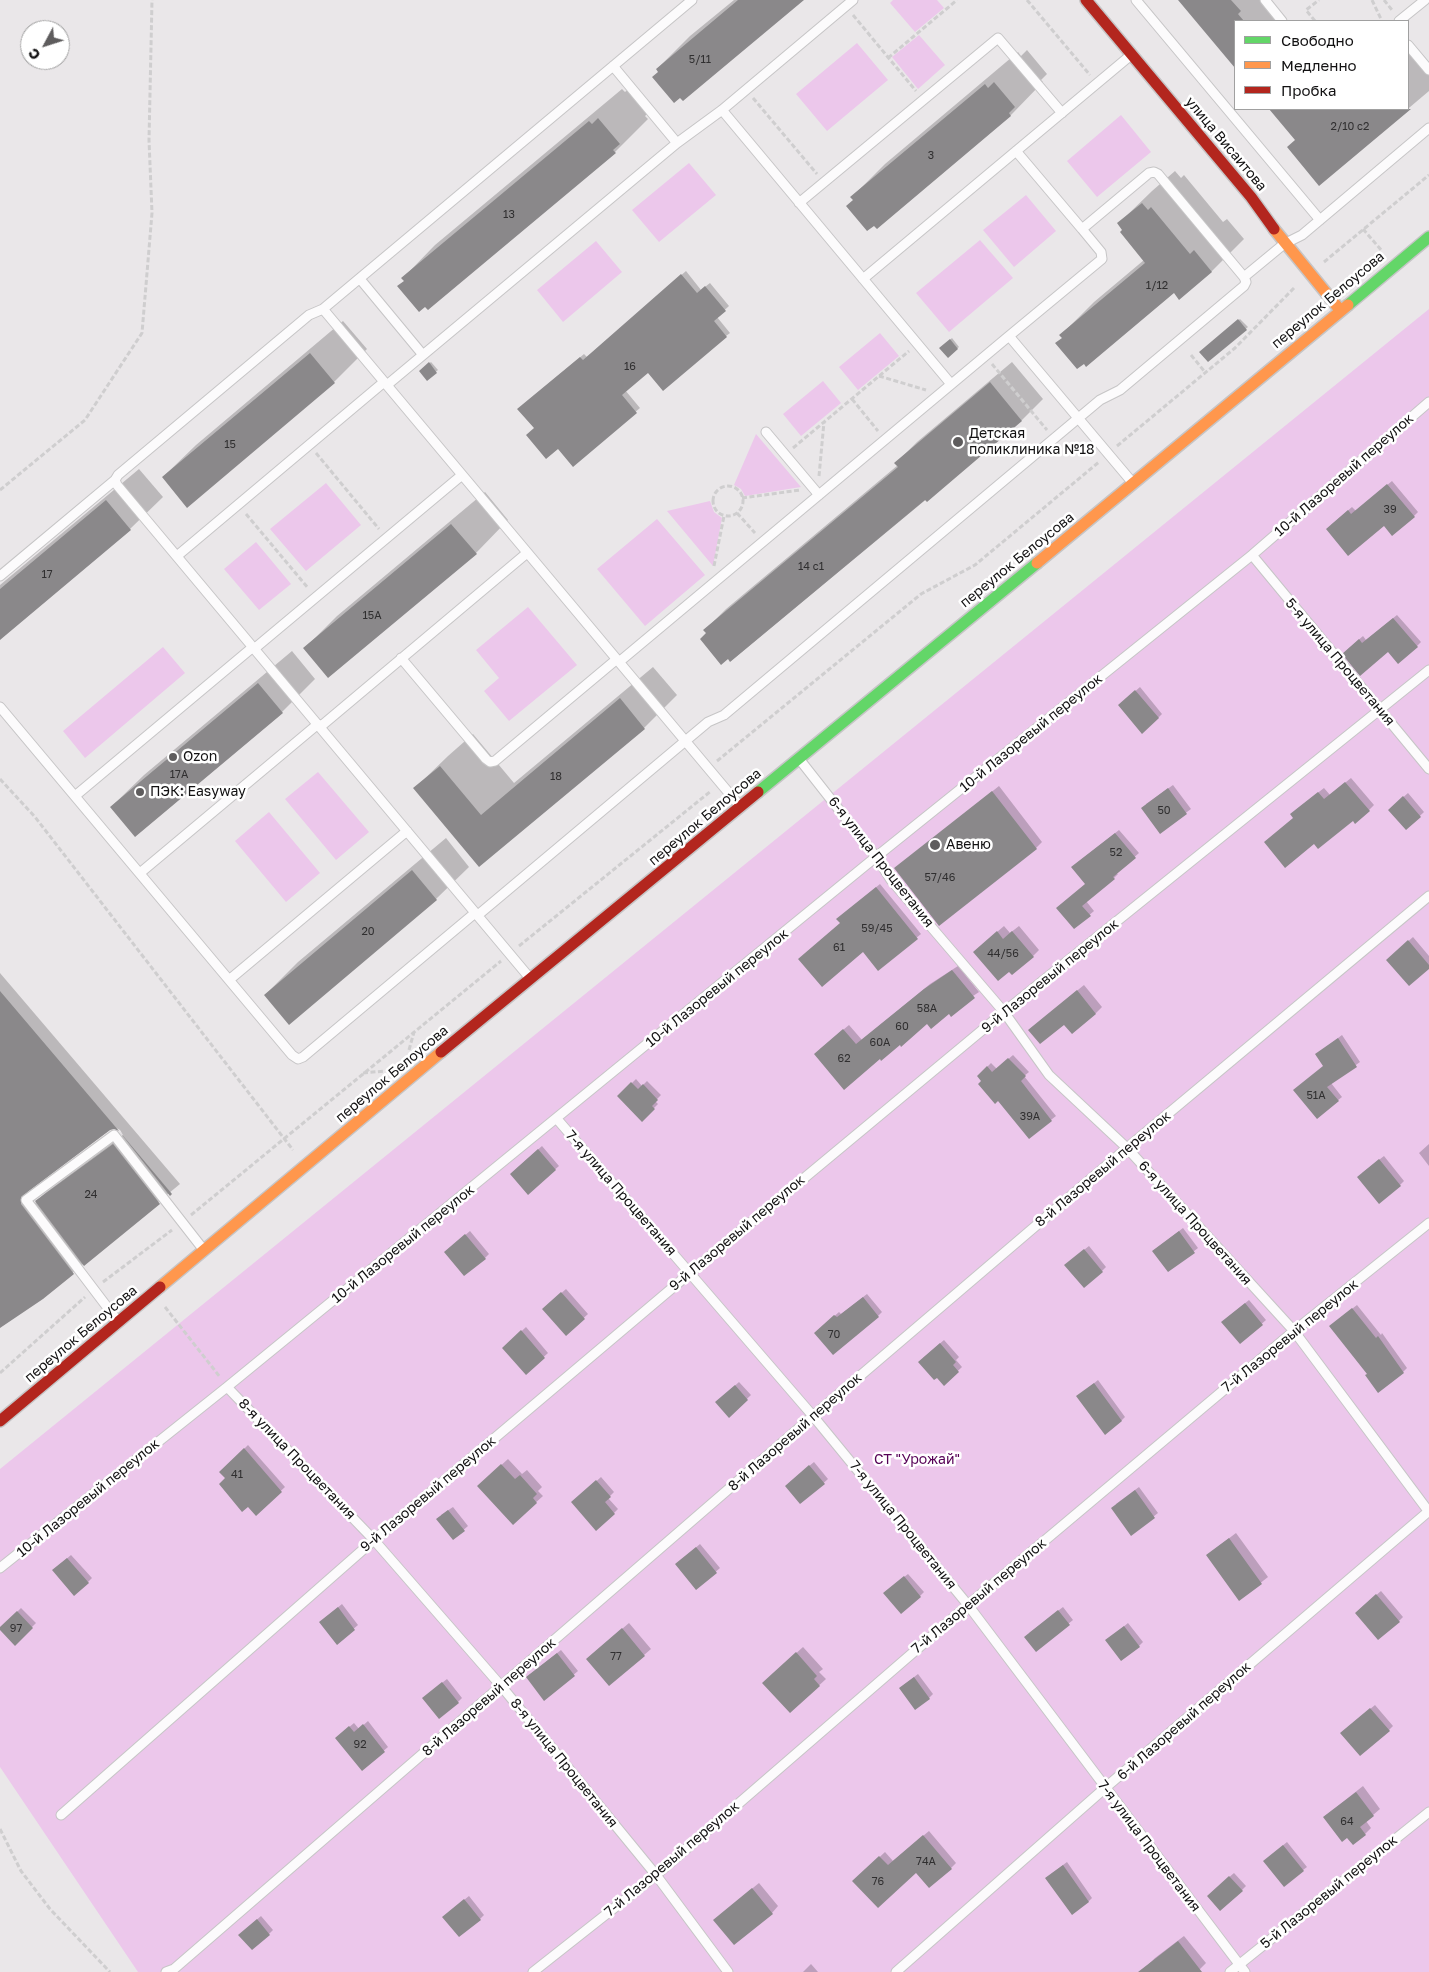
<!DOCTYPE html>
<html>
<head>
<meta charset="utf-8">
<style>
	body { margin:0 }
	#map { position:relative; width:1429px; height:1972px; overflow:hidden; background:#eae7e9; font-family:"Golos Text",sans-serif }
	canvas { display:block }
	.legend { position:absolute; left:1234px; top:20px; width:175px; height:90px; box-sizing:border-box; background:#fff; border:1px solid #a0a0a0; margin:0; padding:6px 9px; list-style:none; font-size:15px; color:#121112 }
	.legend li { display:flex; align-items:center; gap:10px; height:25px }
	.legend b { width:25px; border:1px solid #a0a0a0 }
	.north { position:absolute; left:20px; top:20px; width:50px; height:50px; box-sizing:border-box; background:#fff; border:1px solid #a0a0a0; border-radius:50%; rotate:230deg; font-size:14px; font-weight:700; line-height:20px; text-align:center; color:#121112 }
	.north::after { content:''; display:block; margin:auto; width:18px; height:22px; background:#5e5c5d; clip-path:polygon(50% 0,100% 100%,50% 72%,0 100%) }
</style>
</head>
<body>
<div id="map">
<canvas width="1429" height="1972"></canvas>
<ul class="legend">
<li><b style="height:6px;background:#63d668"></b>Свободно</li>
<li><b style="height:6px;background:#ff974d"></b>Медленно</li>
<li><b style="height:6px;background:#b3261e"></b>Пробка</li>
</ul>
<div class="north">С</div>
</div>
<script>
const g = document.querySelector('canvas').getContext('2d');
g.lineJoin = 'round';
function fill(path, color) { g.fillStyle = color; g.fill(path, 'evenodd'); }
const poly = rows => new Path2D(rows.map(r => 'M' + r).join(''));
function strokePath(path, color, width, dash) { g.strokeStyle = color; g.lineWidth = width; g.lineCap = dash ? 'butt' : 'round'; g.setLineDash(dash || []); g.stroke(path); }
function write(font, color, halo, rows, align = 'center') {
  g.font = font + ' "Golos Text",sans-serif'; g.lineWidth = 5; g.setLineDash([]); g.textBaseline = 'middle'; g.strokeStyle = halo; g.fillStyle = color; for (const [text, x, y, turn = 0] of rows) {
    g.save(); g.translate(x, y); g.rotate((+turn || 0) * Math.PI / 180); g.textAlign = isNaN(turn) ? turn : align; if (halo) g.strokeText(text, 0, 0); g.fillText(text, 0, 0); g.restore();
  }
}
fill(poly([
	[893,0,937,0,944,8,915,32,890,3],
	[919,35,945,65,918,89,892,57],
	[857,43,888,80,827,131,796,94],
	[1121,115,1151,152,1097,197,1067,161],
	[689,163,716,195,659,242,632,210],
	[1026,195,1056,231,1014,267,983,230],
	[980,240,1013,278,949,332,916,293],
	[596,241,622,272,563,322,537,290],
	[1429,309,1429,1972,138,1972,0,1767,0,1469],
	[880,333,899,356,858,390,839,367],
	[823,381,841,403,801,436,783,414],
	[756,434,801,487,745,496,741,489,734,485],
	[326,483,361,525,306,571,270,529],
	[710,501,714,512,722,518,713,566,667,511],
	[657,519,705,575,645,626,597,569],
	[256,542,291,584,259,610,224,569],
	[528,607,577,665,509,721,484,691,499,678,476,650],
	[163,647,185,673,85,758,63,731],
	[318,772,369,832,336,860,285,799],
	[269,812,320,873,286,902,235,841]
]), '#ecc7eb');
fill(poly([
	[734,0,802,0,660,72,657,69,690,36],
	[1180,0,1267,0,1285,21,1235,21,1235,66],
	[1411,41,1429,62,1429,91,1319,184,1296,139,1271,109,1408,109,1408,44],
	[1027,50,1047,74,1041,80,1043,82,1011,115,877,227,852,197,885,164,1018,52,1021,56],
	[632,86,651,110,645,116,648,119,615,152,405,281,403,278,435,245,622,89,625,92],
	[1175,171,1181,178,1184,175,1223,222,1227,219,1244,239,1211,272,1174,291,1063,337,1061,335,1094,302,1144,260,1119,223,1152,191],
	[686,271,701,290,710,283,729,306,717,317,730,333,726,336,648,371,625,390,640,408,573,465,558,447,535,428,523,405,584,354,587,357],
	[1240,319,1248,327,1208,361,1201,352],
	[343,321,367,349,334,382,187,506,163,477,196,445],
	[952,338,959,347,948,356,941,348],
	[431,362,438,370,427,379,421,371],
	[1012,362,1043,399,1022,420,731,661,705,630,726,609,898,465,896,463,917,442],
	[139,469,163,497,130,529,0,638,0,585],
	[1392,481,1418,512,1414,516,1384,524,1331,525,1352,507,1356,511],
	[485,492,508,520,476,553,305,648,337,616],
	[1397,615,1421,642,1417,646,1388,651,1347,650,1363,636,1366,640],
	[292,651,315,679,282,712,135,835,111,807,144,775],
	[653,667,677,695,644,728,480,865,415,788,448,756,473,734,514,783],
	[1140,687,1162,714,1158,718,1123,702],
	[1351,778,1374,805,1369,810,1314,842,1294,818,1297,809,1324,788,1330,795],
	[1173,785,1191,809,1160,832,1146,804],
	[999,786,1042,842,1036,848,896,868],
	[1408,793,1424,812,1406,829,1389,810],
	[1119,830,1139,853,1116,873,1118,874,1114,878,1086,901,1094,911,1074,928,1087,883,1077,863],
	[446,838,469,867,436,899,289,1023,265,995,298,962],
	[880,884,921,934,878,969,841,923,842,915],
	[1004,926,1010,933,1019,926,1039,950,1033,956,981,946],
	[1413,937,1429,956,1429,968,1392,956],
	[958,966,979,992,949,1012,927,1023,880,1057,820,1049,849,1025,862,1040,930,984],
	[0,973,180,1184,42,1298,0,1326],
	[114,1127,120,1130,123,1135,45,1193,35,1203,29,1195,28,1190],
	[1084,985,1102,1007,1096,1013,1072,1033,1064,1023,1029,1030],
	[1342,1035,1360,1062,1331,1083,1342,1097,1317,1117,1325,1065,1317,1054],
	[1013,1055,1029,1072,1024,1076,1056,1116,1029,1137,978,1076,991,1063,997,1069],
	[636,1079,642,1086,647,1081,661,1095,655,1101,658,1104,642,1120,619,1096],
	[1429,1144,1429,1166,1419,1153],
	[542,1146,559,1166,528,1193,515,1170],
	[1384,1156,1404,1181,1400,1185,1362,1173],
	[1183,1228,1198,1248,1168,1271,1153,1251],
	[470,1231,489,1254,485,1258,450,1248],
	[1089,1246,1106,1267,1102,1271,1070,1261],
	[566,1289,588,1314,566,1334,548,1305],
	[867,1294,882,1312,878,1316,820,1329,839,1312,841,1314],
	[1249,1300,1266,1320,1240,1343,1227,1318],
	[1357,1305,1381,1335,1382,1333,1407,1368,1403,1372,1368,1374,1335,1322],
	[526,1327,548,1353,526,1373,504,1348],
	[944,1340,959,1357,956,1360,962,1367,944,1384,923,1358],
	[1098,1380,1125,1417,1121,1421,1082,1393],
	[739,1382,751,1395,729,1416,717,1402],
	[248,1445,285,1487,256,1514,221,1472],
	[508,1459,522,1474,527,1470,542,1487,538,1491,543,1496,513,1523,485,1480],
	[814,1462,828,1479,801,1503,790,1482],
	[601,1477,614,1492,608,1498,618,1509,614,1513,577,1499],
	[1139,1487,1158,1513,1131,1534,1116,1504],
	[453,1507,468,1526,453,1539,441,1515],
	[1236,1533,1268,1577,1240,1599,1207,1555],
	[700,1544,720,1568,696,1589,680,1561],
	[71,1555,92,1578,88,1582,57,1567],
	[908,1574,924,1592,920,1596,889,1589],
	[1381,1591,1403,1617,1399,1621,1360,1609],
	[342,1604,358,1625,337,1643,325,1618],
	[1063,1607,1073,1620,1036,1650,1029,1633],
	[21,1608,36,1623,15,1644,0,1629],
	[629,1623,651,1649,609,1685,594,1653],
	[1128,1623,1143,1642,1139,1646,1111,1637],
	[803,1647,823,1669,819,1672,826,1679,790,1712,770,1677],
	[561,1650,578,1671,545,1699,532,1673],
	[918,1674,933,1694,929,1698,900,1688],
	[447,1679,462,1698,458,1702,428,1694],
	[1375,1705,1393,1726,1389,1730,1346,1729],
	[368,1721,388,1747,362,1769,341,1734,354,1723,359,1729],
	[1363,1786,1380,1809,1366,1821,1371,1828,1365,1834,1324,1817],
	[929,1831,956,1863,951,1868,916,1871,854,1881,885,1852,893,1861],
	[1287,1842,1307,1867,1303,1870,1269,1857],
	[1067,1862,1092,1898,1088,1902,1051,1874],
	[1234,1873,1246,1886,1242,1890,1212,1892],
	[759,1883,778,1906,772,1913,721,1914],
	[469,1896,484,1915,480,1919,448,1913],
	[261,1916,273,1930,269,1934,244,1931],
	[1184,1936,1206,1963,1200,1969,1196,1972,1148,1972,1149,1964,1155,1958],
	[811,1964,818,1972,803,1972]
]), '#0003');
fill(poly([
	[738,0,804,0,683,101,680,98,674,103,652,77,658,72,656,69],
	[1178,0,1231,0,1241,11,1238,14,1244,21,1235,21,1235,68],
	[994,82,1015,107,1009,113,1011,116,877,229,874,226,867,231,846,206,853,200,850,197,985,84,988,88],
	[1269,109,1411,109,1319,186,1287,147,1295,140],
	[598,118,620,144,613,150,616,153,428,310,425,307,419,312,397,286,404,281,401,278,589,121,592,124],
	[1142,203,1148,210,1151,207,1190,254,1194,250,1212,272,1179,300,1174,293,1086,367,1084,364,1077,369,1055,343,1062,338,1059,335,1145,263,1120,232,1122,230,1117,223],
	[681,274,697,293,705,286,726,311,714,321,727,337,663,391,648,373,622,395,637,413,573,467,558,449,546,459,526,435,534,428,517,409,580,357,583,360],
	[1238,319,1247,330,1208,362,1199,352],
	[950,339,958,349,948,358,939,348],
	[310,353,335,383,187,508,162,477],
	[429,362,437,373,427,381,419,371],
	[990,382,1022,421,927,502,925,500,730,662,728,659,721,665,700,639,706,633,703,630,898,467,894,463],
	[1387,484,1415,517,1392,536,1384,526,1348,556,1326,529,1348,510,1351,514],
	[106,500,131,530,0,640,0,589],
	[451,524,477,554,328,678,303,648],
	[1393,618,1418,647,1398,664,1388,652,1360,676,1342,654,1359,639,1362,643],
	[258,683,283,713,135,837,110,807],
	[1135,690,1159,718,1142,734,1118,705],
	[620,698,645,729,479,867,413,788,440,766,481,815],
	[1345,782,1370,811,1355,824,1353,821,1318,849,1314,844,1285,868,1264,842,1293,818,1290,814,1318,792,1324,799],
	[1168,788,1187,814,1160,834,1141,808],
	[992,791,1037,849,939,926,894,868],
	[1403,796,1421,817,1406,830,1388,810],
	[1115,833,1136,858,1113,877,1115,879,1082,906,1091,916,1074,929,1056,908,1085,884,1071,867],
	[412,870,437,900,289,1025,264,995],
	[876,887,918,939,878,971,863,952,822,987,798,959,840,923,836,919],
	[997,931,1003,939,1012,931,1034,957,1012,975,1009,972,998,981,973,952],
	[1408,940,1429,965,1429,969,1409,986,1386,960],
	[952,970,975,998,951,1017,949,1014,931,1029,927,1024,901,1047,900,1045,881,1061,880,1059,844,1090,814,1054,843,1029,856,1044,924,989],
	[1077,990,1096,1014,1072,1034,1064,1025,1040,1044,1028,1030],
	[0,991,119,1131,114,1129,110,1130,21,1197,21,1204,74,1274,43,1299,0,1328],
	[1338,1038,1357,1067,1327,1087,1339,1101,1317,1119,1293,1090,1323,1066,1315,1054],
	[1008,1058,1026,1076,1021,1081,1052,1121,1029,1139,998,1101,995,1104,978,1084,981,1081,977,1076,987,1066,992,1072],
	[631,1082,638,1089,643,1084,658,1100,652,1106,655,1109,642,1122,617,1096],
	[119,1131,172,1194,170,1196],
	[113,1144,160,1204,84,1266,35,1201],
	[538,1149,556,1170,528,1195,510,1174],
	[1379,1159,1401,1186,1379,1204,1357,1177],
	[1179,1231,1195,1253,1168,1272,1152,1251],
	[465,1234,486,1259,464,1276,444,1252],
	[1084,1249,1103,1272,1084,1288,1064,1265],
	[561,1292,585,1319,566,1336,542,1309],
	[863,1297,879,1317,833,1355,814,1333,834,1315,837,1317],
	[1245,1303,1263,1325,1240,1344,1221,1322],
	[1352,1308,1376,1338,1378,1336,1404,1373,1378,1393,1365,1375,1367,1374,1329,1326],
	[521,1330,545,1358,526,1375,502,1348],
	[940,1343,956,1362,953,1365,959,1372,944,1386,937,1378,934,1380,918,1362],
	[1094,1383,1122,1421,1105,1435,1076,1396],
	[735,1385,748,1400,729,1418,715,1402],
	[244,1448,282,1492,256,1516,248,1507,242,1512,219,1484,225,1478,219,1472],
	[501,1464,515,1479,520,1475,537,1494,533,1498,537,1503,513,1525,477,1486],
	[809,1465,825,1484,800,1504,785,1486],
	[596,1480,611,1497,605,1502,615,1514,596,1531,571,1502],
	[1135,1490,1155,1518,1131,1536,1111,1508],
	[448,1510,465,1531,453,1540,436,1519],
	[1229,1538,1262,1584,1239,1601,1206,1555],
	[696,1547,717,1573,696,1590,675,1564],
	[67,1558,89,1583,74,1596,52,1570],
	[904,1576,921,1597,901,1614,883,1593],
	[1376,1594,1400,1622,1378,1640,1355,1613],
	[338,1607,355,1630,337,1645,319,1622],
	[1058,1610,1070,1625,1036,1652,1024,1637],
	[17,1611,33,1628,15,1646,0,1630,0,1627],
	[1124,1626,1140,1647,1121,1661,1105,1640],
	[622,1628,645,1656,609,1686,586,1659],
	[796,1652,817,1676,814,1679,820,1686,790,1713,762,1683],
	[557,1653,575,1676,544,1701,526,1677],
	[914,1677,930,1699,915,1710,899,1688],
	[442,1682,459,1703,439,1719,422,1698],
	[1370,1708,1390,1731,1360,1756,1340,1733],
	[363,1724,385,1752,362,1771,335,1738,349,1726,354,1732],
	[1356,1792,1374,1816,1360,1827,1366,1835,1353,1845,1347,1838,1342,1842,1323,1817],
	[923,1835,952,1869,929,1888,916,1873,878,1908,852,1881,879,1856,888,1865],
	[1283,1845,1304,1871,1284,1887,1263,1861],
	[1063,1865,1089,1902,1072,1915,1045,1878],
	[1229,1876,1243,1891,1220,1911,1207,1896],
	[752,1888,773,1914,734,1945,713,1920],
	[464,1899,481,1920,459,1937,442,1917],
	[257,1919,270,1935,252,1950,238,1935],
	[1178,1941,1202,1972,1138,1972]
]), '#8a888a');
const lane = poly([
	[692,0,323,309,739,805],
	[1136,0,1320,220],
	[1265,0,1282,21],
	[1399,21,1425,0],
	[1408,45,1429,70],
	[613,66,677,143],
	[722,110,951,384],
	[1016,151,1082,229],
	[799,203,998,38,1062,113],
	[1244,277,1284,244,1302,235,1429,128],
	[360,279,423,355],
	[863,279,1131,55],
	[323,309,309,315,118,475,115,480,117,485,529,977],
	[387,385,677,143,722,110,853,0],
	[766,432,819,495],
	[1252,555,1429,769],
	[177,556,384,382],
	[0,576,115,480],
	[254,649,462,475],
	[401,658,486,759,490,762,495,761,617,659],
	[619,662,1009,336,1132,482],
	[0,707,292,1055,298,1059,303,1057,475,913],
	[320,727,527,553],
	[800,760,877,858,891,880,1004,1012,1049,1075,1127,1148,1294,1331,1429,1512],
	[75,796,253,647],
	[140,873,318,724],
	[478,915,708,722,724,715,1100,400,1120,390,1244,286,1246,282,1244,277,1158,174,1154,172,1149,173,1082,229,1101,252,1102,259,1009,336],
	[229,980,407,831],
	[557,1119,813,1416,968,1605,1245,1972],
	[117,1320,26,1200,114,1135,203,1249],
	[227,1387,374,1540,502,1687,656,1875,728,1972],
	[0,1568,227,1387,866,865,1252,555,1429,402],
	[61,1815,374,1540,690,1273,1004,1012,1429,670],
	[166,1972,174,1969,813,1416,1127,1148,1429,896],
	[533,1972,656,1875,968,1605,1294,1331,1429,1223],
	[896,1972,1105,1788,1429,1511],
	[1230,1972,1429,1812]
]);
const fast = poly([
	[1348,305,1429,237],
	[758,792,1037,563]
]);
const slow = poly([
	[1274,229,1340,310],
	[1037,563,1348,305],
	[160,1287,441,1052]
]);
const jam = poly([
	[1086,0,1251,197,1274,229],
	[441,1052,758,792],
	[0,1421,160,1287]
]);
strokePath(lane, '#c6c5c6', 11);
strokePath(fast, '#c6c5c6', 14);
strokePath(slow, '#c6c5c6', 14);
strokePath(jam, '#c6c5c6', 14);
strokePath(poly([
	[1027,0,1090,75],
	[1372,0,1382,21],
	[1384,0,1392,10],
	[853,15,916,91],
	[1315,21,1306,10,1319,0],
	[888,58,957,0],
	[753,98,817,174],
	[1363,229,1382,251],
	[1324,262,1429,175],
	[1191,355,1205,372],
	[992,364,1047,430],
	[879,376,926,390],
	[852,399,878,431],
	[1117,446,1235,348,1295,287],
	[793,448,909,351],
	[316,453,379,529],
	[819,476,824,422],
	'713 501a15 15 0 1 1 30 0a15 15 0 1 1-30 0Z',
	[0,490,85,420,142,333,152,213,149,140,152,0],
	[742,498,800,490],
	[737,513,755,533],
	[246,514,308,588],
	[714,566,724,516],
	[717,761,921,594,975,565,1099,462],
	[0,779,35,817,293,1150],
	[519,946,711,791],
	[409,1050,414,1032],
	[363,1073,385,1071],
	[191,1215,501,961],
	[103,1282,172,1230],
	[165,1307,220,1377],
	[0,1373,85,1297],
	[0,1829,21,1871,50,1909,110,1972]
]), '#cfcecf', 3, [5, 2.5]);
strokePath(lane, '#fcfbfc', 9);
strokePath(fast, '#63d668', 11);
strokePath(slow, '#ff974d', 11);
strokePath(jam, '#b3261e', 11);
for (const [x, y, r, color] of [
	[958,442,6,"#5e5c5d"],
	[173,757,5,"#5e5c5d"],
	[140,792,5,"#5e5c5d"],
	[935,845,6,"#5e5c5d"]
]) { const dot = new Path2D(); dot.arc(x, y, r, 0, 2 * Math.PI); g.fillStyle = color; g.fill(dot); strokePath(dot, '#fff', 2); }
write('11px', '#302f30', null, [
	["5/11",700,60],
	["2/10 с2",1350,127],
	["3",931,156],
	["13",509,215],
	["1/12",1157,286],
	["16",630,367],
	["15",230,445],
	["39",1390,510],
	["14 с1",811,567],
	["17",47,575],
	["15А",372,616],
	["17А",179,775],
	["18",556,777],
	["50",1164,811],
	["52",1116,853],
	["57/46",940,878],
	["59/45",877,929],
	["20",368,932],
	["61",839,948],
	["44/56",1003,954],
	["58А",927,1009],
	["60",902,1027],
	["60А",880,1043],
	["62",844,1059],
	["51А",1316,1096],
	["39А",1030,1117],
	["24",91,1195],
	["70",834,1335],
	["41",237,1475],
	["97",16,1629],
	["77",616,1657],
	["92",360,1745],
	["64",1347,1822],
	["74А",926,1862],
	["76",878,1882]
]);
write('14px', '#121112', '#fff', [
	["улица Висаитова",1226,144,50],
	["переулок Белоусова",1328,300,-40],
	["10-й Лазоревый переулок",1344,475,-41],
	["переулок Белоусова",1017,560,-39],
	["5-я улица Процветания",1340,662,50],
	["10-й Лазоревый переулок",1031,733,-39],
	["переулок Белоусова",705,817,-40],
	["6-я улица Процветания",881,862,52],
	["9-й Лазоревый переулок",1050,976,-39],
	["10-й Лазоревый переулок",717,988,-39],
	["переулок Белоусова",392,1074,-40],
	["8-й Лазоревый переулок",1103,1169,-40],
	["7-я улица Процветания",621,1193,49],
	["6-я улица Процветания",1195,1223,48],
	["9-й Лазоревый переулок",737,1233,-40],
	["10-й Лазоревый переулок",403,1244,-39],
	["переулок Белоусова",81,1334,-40],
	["7-й Лазоревый переулок",1290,1336,-39],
	["8-й Лазоревый переулок",795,1432,-41],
	["8-я улица Процветания",297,1459,46],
	["9-й Лазоревый переулок",428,1494,-40],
	["10-й Лазоревый переулок",88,1498,-39],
	["7-я улица Процветания",903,1525,51],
	["7-й Лазоревый переулок",979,1596,-40],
	["8-й Лазоревый переулок",489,1697,-41],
	["6-й Лазоревый переулок",1184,1721,-41],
	["8-я улица Процветания",564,1763,51],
	["7-я улица Процветания",1149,1846,53],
	["7-й Лазоревый переулок",672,1859,-40],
	["5-й Лазоревый переулок",1329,1892,-39]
]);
write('14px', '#121112', '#fff', [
	["Детская",969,434],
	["поликлиника №18",969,450],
	["Ozon",183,757],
	["ПЭК: Easyway",150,792],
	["Авеню",946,845]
], 'left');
write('14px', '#560156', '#fff', [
	["СТ \"Урожай\"",917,1460]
]);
</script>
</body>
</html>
